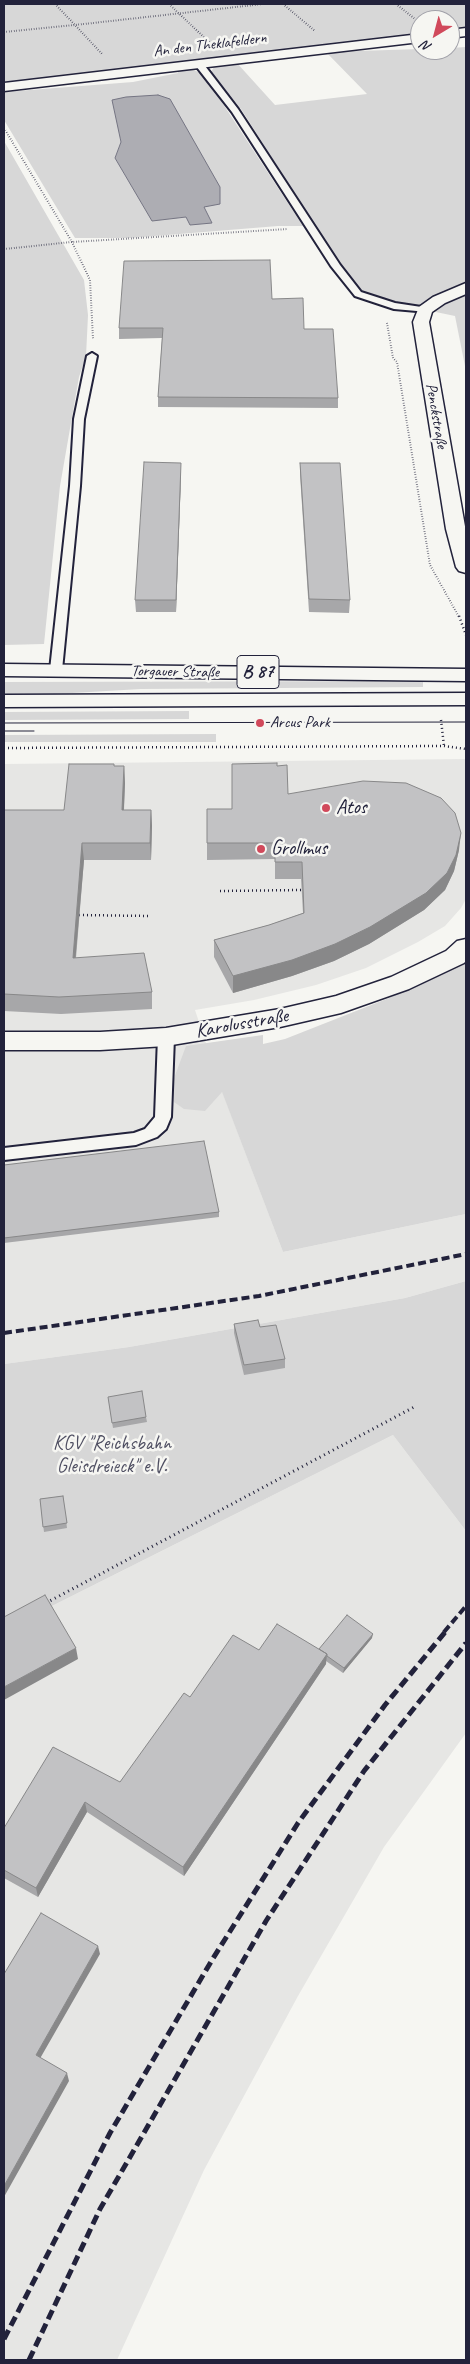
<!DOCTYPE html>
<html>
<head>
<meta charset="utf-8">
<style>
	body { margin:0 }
	#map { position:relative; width:470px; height:2364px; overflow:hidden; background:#f6f6f2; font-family:Caveat,sans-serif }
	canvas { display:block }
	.frame { position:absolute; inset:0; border:5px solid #22223b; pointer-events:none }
	.north { position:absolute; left:410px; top:10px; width:50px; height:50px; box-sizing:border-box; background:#f6f6f2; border:1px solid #a1a1a9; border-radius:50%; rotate:217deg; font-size:14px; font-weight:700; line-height:20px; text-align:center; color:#22223b }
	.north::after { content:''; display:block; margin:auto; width:18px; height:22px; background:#d1495b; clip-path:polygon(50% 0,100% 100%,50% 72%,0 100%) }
</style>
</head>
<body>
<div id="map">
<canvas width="470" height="2364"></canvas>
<div class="frame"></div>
<div class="north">N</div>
</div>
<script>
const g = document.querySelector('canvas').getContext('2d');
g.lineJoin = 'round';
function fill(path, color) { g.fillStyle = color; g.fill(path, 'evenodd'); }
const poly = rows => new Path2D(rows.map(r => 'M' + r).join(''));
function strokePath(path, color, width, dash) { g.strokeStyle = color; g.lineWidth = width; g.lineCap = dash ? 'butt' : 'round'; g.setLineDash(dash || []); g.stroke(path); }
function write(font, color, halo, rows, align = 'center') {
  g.font = font + ' Caveat,sans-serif'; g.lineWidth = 5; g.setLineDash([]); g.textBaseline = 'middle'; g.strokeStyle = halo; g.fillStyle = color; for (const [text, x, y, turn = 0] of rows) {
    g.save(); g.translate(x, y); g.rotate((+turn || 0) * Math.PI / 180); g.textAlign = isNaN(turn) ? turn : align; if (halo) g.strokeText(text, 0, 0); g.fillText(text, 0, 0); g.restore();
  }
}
fill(poly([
	[466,759,466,899,461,908,445,926,418,942,366,968,316,985,254,1000,195,1010,222,1091,283,1252,466,1214,466,1281,405,1298,129,1347,4,1364,4,764],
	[393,1435,466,1531,466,1733,384,1847,298,1996,204,2170,117,2360,4,2360,4,1630]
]), '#e6e6e4');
fill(poly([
	[4,4,466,4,466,29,450,31,450,20,420,20,420,35,4,82],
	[466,47,466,371,455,316,383,301,361,292,340,265,241,109,211,72,215,65,236,62,275,105,367,94,326,52,420,49,450,50,450,48],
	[178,69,192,69,204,75,303,226,278,226,130,238,75,238,4,120,4,92,133,82,178,73],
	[118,120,211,223,186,217,152,220,115,158,121,142],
	[4,141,84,280,88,315,86,356,79,377,60,486,44,644,4,645],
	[418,681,423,682,423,687,141,689,55,694,4,694,4,682],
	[189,711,189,719,4,720,4,712],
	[216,734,216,742,4,742,4,735],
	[466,957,466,1214,283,1252,222,1092,205,1111,184,1109,174,1102,173,1081,186,1046,263,1035,263,1044,285,1039,389,998,447,970],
	[466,1281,466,1531,393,1435,4,1630,4,1364,129,1347,405,1298]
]), '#d7d7d7');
const water = poly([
	[158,95,170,99,220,187,220,204,204,207,212,223,190,225,186,217,152,221,115,158,121,142,112,100,126,97,158,95]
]);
fill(water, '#adadb3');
strokePath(water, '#757583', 1);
const lane = poly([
	[196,62,202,62,238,109,340,265,361,292,395,303,428,308,428,312,394,309,355,296,331,266,232,112,196,66,196,62],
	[92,353,97,356,84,419,80,486,62,670,56,674,50,670,70,486,74,419,87,356,92,353],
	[166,1032,171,1033,174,1037,171,1117,166,1129,157,1137,136,1145,4,1160,4,1148,134,1133,145,1129,155,1117,158,1037,161,1033,166,1032]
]);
const street = poly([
	[466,28,466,36,450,38,450,30,466,28],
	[420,34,420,42,4,91,4,83,420,34],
	[466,283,466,294,445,303,432,312,429,322,466,532,466,573,459,571,456,567,446,529,413,322,419,307,433,297,466,283],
	[466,939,466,961,464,963,409,989,341,1013,280,1027,166,1046,100,1050,4,1050,4,1032,100,1032,166,1028,280,1009,336,996,391,977,446,951,457,941,466,939]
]);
const primary = poly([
	[4,664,466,669,466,681,4,676,4,664],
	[466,693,466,705,4,707,4,695,466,693]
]);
strokePath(lane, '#22223b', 4);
strokePath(street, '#22223b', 3);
strokePath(primary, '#22223b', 3);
strokePath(poly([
	[55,4,75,25,263,4],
	[169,4,210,43],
	[283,4,315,31],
	[396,4,415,19],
	[4,32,75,25,102,54],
	[4,128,72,242,90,280,93,339],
	[4,249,72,242,288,229],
	[387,323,393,358,397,362,430,565,459,617]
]), '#22223b', 2, [0.5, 2]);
strokePath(poly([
	[459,616,466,635],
	[441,720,444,746],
	[4,748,444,746,466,749],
	[220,891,302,890],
	[79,915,149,916]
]), '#22223b', 2.5, [1, 3]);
strokePath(poly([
	[46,1603,416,1406]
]), '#22223b', 3, [1, 4]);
fill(lane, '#f6f6f2');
fill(street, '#f6f6f2');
fill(primary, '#f6f6f2');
strokePath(poly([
	[4,723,466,722],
	[4,731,34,731]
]), '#22223b', 1);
strokePath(poly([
	[4,1333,259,1296,466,1254],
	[444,1632,466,1606]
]), '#22223b', 4, [8, 4]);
strokePath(poly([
	[4,2339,110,2133,212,1960,298,1823,385,1705,446,1631],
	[29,2360,100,2209,266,1921,364,1771,466,1643]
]), '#22223b', 5, [10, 5]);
fill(poly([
	[272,299,304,329,338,398,338,408,158,407,158,397,162,338,119,339,119,328],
	[300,463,350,600,349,613,309,612,300,475],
	[181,475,176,612,136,612,135,600],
	[114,766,124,766,125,783,124,810,151,810,152,826,151,860,84,860,76,958,152,992,152,1009,61,1014,4,1011,4,810,64,810],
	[277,766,288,794,459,850,454,871,445,890,424,910,369,944,334,961,292,976,233,993,214,957,214,940,269,925,303,913,301,879,275,879,275,859,207,860,207,809,232,809],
	[4,1165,219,1212,219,1217,4,1243],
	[234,1324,260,1327,285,1359,285,1368,244,1375,234,1333],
	[108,1397,146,1417,147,1422,113,1428],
	[63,1496,67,1528,44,1532,40,1499],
	[372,1638,343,1673,326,1661,326,1664,184,1876,87,1812,38,1897,4,1878,4,1828,120,1782,190,1697,259,1650,319,1649]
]), '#a7a7a9');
fill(poly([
	[181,463,181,475,176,612,176,600],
	[124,766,125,783,123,827,122,810],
	[151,810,152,826,151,860,150,843],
	[461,833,459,850,454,871,445,890,424,910,369,944,334,961,292,976,233,993,233,976],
	[82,843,84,860,74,975,73,958],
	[373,1634,372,1638,343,1673,344,1668],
	[76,1648,78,1659,4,1700,4,1687],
	[327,1654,326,1664,184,1876,183,1867],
	[85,1802,87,1812,38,1897,36,1888],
	[98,1946,100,1954,38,2062,36,2055],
	[67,2073,69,2081,4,2197,4,2186]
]), '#888889');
const building = poly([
	[270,260,272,299,303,298,304,329,333,329,338,398,158,397,163,328,119,328,124,261,270,260],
	[144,462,181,463,176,600,135,600,144,462],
	[300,463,340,463,350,600,309,599,300,463],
	[277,763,277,766,287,765,288,794,363,781,406,783,441,798,455,813,461,833,456,855,447,873,426,893,370,927,335,944,292,960,233,976,214,940,269,925,304,913,302,862,275,862,275,843,207,843,207,809,232,809,232,764,277,763],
	[69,764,114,764,114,766,124,766,122,810,151,810,150,843,82,843,73,958,144,953,152,992,59,997,4,994,4,810,64,810,69,764],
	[204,1141,219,1212,4,1238,4,1165,204,1141],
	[258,1320,260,1327,276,1325,285,1359,244,1365,234,1324,258,1320],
	[142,1391,146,1417,112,1423,108,1397,142,1391],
	[63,1496,67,1523,43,1527,40,1499,63,1496],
	[45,1595,76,1648,4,1687,4,1617,45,1595],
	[347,1615,373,1634,344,1668,327,1656,327,1654,319,1649,347,1615],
	[277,1624,327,1654,183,1867,85,1802,36,1888,4,1870,4,1828,53,1747,120,1782,184,1693,190,1697,233,1635,259,1650,277,1624],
	[41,1913,98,1946,36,2055,67,2073,4,2186,4,1974,41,1913]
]);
fill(building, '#c2c2c4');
strokePath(building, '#888889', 1);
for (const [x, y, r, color] of [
	[260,723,5,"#d1495b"],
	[326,808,5,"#d1495b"],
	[261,849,5,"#d1495b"]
]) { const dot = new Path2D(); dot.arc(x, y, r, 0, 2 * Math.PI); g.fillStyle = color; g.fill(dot); strokePath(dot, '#f6f6f2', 2); }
write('16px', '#22223b', '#f6f6f2', [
	["An den Theklafeldern",210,45,-7],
	["Penckstraße",436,416,80],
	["Torgauer Straße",175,672,1]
]);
write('16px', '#22223b', '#f6f6f2', [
	["Arcus Park",270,723]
], 'left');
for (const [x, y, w] of [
	[258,672,42]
]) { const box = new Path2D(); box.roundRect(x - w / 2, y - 16.5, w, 33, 4); g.fillStyle = '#f6f6f2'; g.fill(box); strokePath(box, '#22223b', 1); }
write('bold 19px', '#22223b', null, [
	["B 87",258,672]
]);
write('20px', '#22223b', '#f6f6f2', [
	["Atos",336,808],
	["Grollmus",271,849]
], 'left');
write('20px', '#22223b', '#f6f6f2', [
	["Karolusstraße",242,1024,-10]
]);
write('20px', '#4f4f62', '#f6f6f2', [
	["KGV \"Reichsbahn",112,1444],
	["Gleisdreieck\" e.V.",112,1467]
]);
</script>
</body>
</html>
